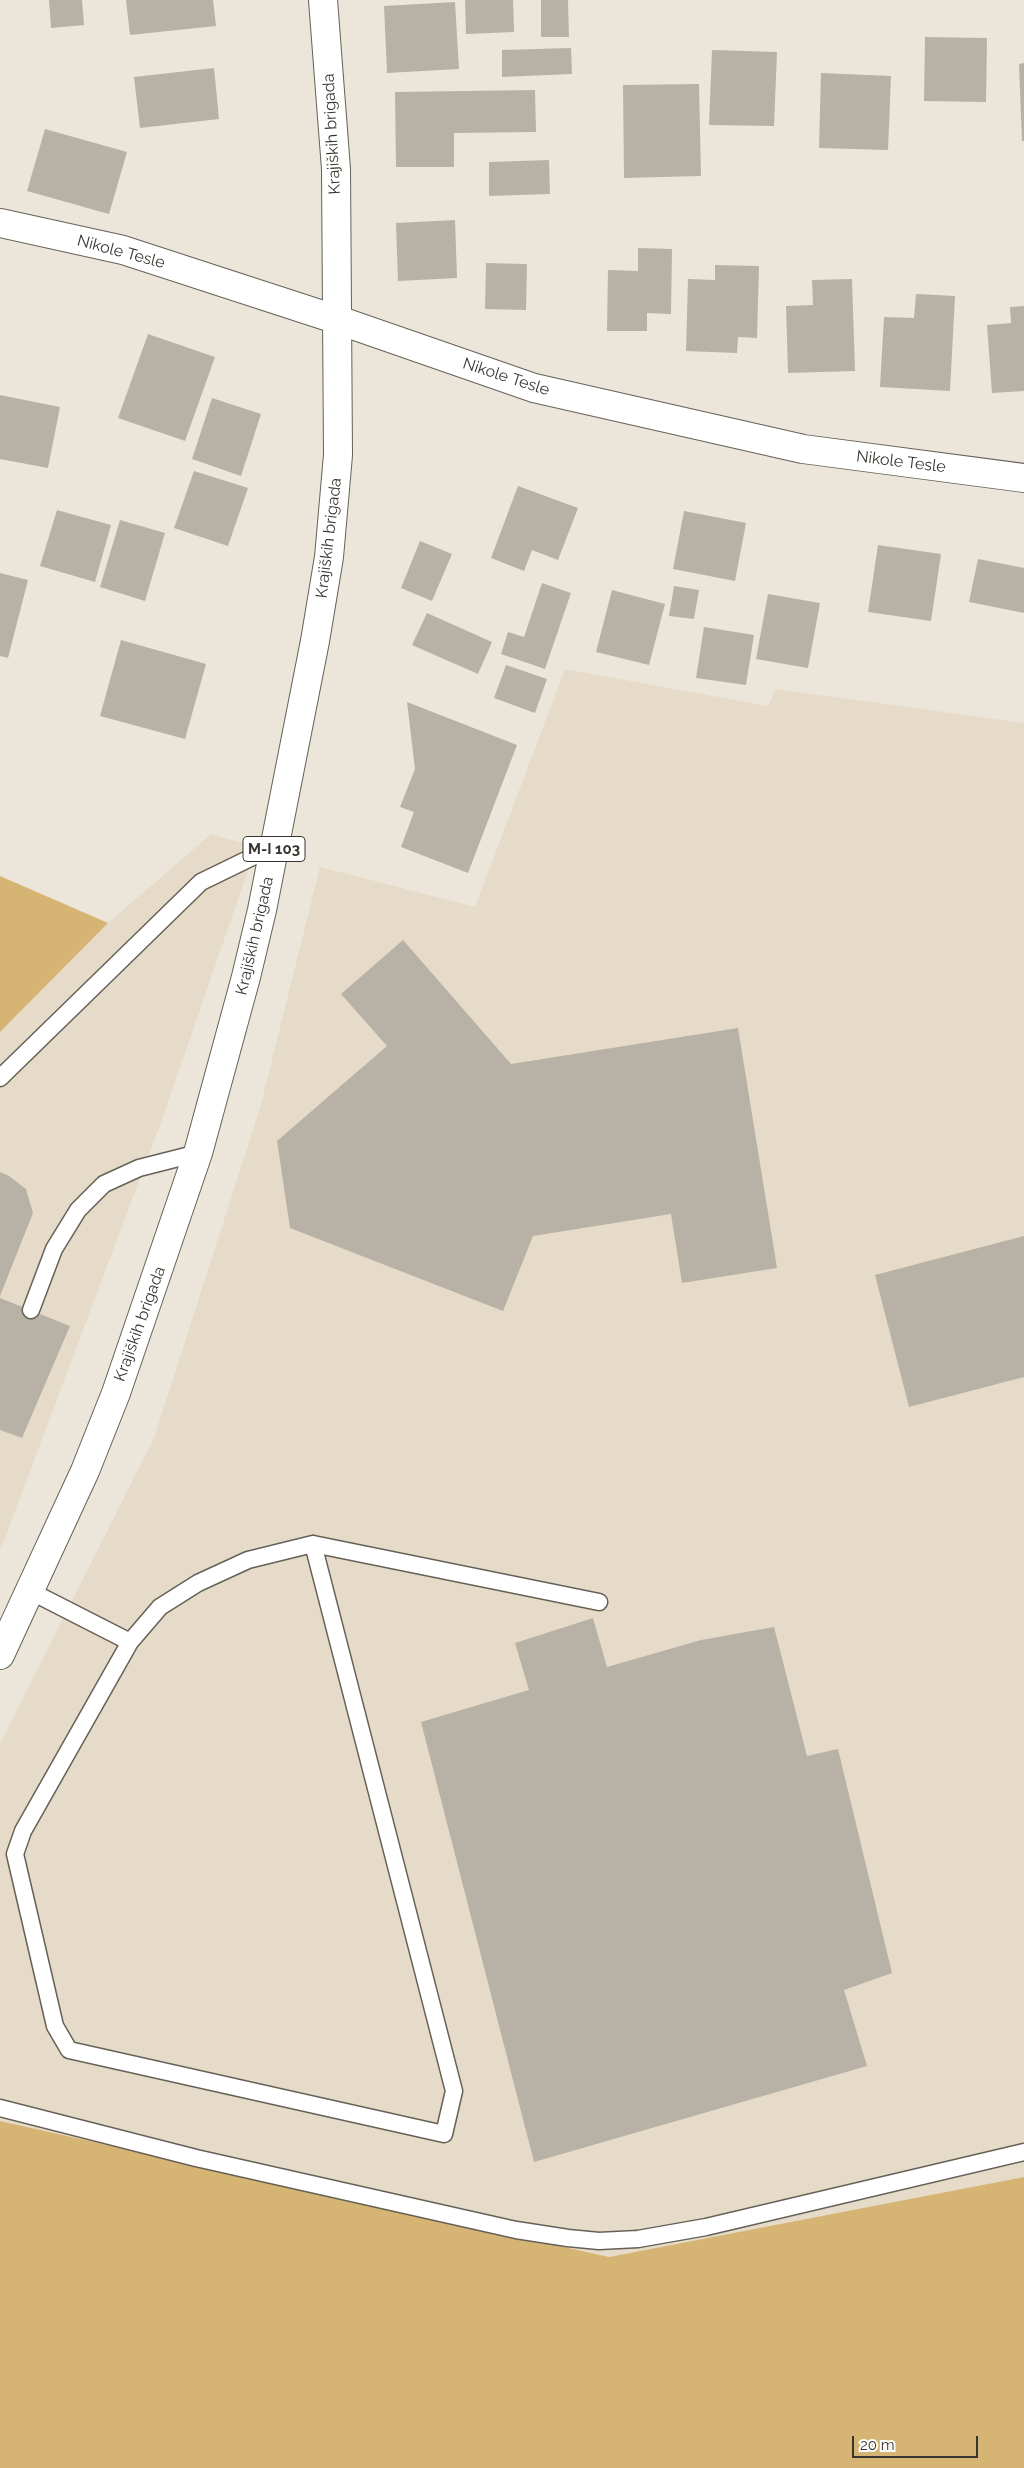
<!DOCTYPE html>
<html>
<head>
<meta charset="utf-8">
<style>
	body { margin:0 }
	#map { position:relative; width:1024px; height:2468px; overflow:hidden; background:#ece6da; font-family:Raleway,sans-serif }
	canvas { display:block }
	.scale { position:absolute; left:852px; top:2436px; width:126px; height:22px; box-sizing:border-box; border:2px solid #383530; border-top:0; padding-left:6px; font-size:15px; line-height:18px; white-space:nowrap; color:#383530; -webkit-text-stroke:4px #fff; paint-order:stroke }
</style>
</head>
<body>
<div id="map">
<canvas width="1024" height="2468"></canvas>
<div class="scale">20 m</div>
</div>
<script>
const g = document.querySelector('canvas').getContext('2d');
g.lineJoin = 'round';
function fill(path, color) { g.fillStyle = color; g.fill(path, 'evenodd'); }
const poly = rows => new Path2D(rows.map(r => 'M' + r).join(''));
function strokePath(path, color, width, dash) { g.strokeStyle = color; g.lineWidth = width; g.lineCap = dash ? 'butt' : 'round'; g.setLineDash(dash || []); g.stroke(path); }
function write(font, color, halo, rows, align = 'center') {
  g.font = font + ' Raleway,sans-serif'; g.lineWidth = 4; g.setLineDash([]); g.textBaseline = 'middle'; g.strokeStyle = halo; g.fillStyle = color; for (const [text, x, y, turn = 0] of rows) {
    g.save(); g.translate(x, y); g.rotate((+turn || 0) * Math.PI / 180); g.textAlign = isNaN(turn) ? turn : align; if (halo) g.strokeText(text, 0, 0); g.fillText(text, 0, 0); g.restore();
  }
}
fill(poly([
	[565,669,768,706,776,689,1024,723,1024,2177,609,2257,0,2121,0,1744,154,1438,260,1108,320,867,475,907],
	[211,834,256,847,163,1117,0,1551,0,1032,108,923]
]), '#e5dbc8');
fill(poly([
	[0,876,108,923,0,1032],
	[0,2121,609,2257,1024,2177,1024,2468,0,2468]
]), '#d6b574');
fill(poly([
	[49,0,82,0,84,25,51,28],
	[126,0,213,0,216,26,130,35],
	[465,0,513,0,514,32,466,34],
	[541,0,568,0,569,37,541,37],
	[455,2,459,69,387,73,384,6],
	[925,37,987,38,986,102,924,101],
	[571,48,572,74,502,77,502,50],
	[712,50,777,52,774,126,709,125],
	[1024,63,1024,141,1022,141,1019,64],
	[214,68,219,119,140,128,134,77],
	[821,73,891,76,888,150,819,148],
	[699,84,701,176,624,178,623,85],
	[535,90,536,132,454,133,454,167,396,167,395,92],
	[45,129,127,152,109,214,27,191],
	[549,160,550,194,489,196,489,162],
	[455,220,457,278,398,281,396,223],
	[638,248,672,249,671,314,647,313,647,331,607,331,608,270,638,271],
	[486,263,527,264,526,310,485,309],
	[715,265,759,266,757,338,738,337,737,353,686,351,688,279,715,280],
	[852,279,855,371,788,373,786,306,813,305,812,280],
	[916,294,955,296,950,391,880,387,884,317,914,318],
	[1024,306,1024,391,992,393,987,325,1011,323,1010,307],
	[148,334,215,357,185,441,118,418],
	[0,395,60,407,48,468,0,459],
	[212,398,261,414,241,476,192,459],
	[194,471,248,488,228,546,174,528],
	[518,486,578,508,558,560,532,550,524,571,491,558],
	[57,510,111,525,95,582,40,566],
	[684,511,746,523,735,581,673,569],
	[120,520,165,533,145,601,100,587],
	[420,541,452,554,432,601,401,588],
	[878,545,941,554,931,621,868,612],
	[978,559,1024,568,1024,613,969,602],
	[0,573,28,580,8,658,0,656],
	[542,583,571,593,545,669,501,654,508,632,524,637],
	[674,586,699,590,694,619,669,616],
	[612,590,665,604,649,665,596,652],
	[768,594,820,603,808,668,756,659],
	[427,613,492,642,478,674,412,645],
	[704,627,754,635,746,685,696,678],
	[121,640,206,664,185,739,100,716],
	[506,665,547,679,535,713,494,698],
	[407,702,517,745,468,873,401,847,414,812,400,807,415,769],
	[403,940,511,1064,738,1028,777,1268,682,1283,671,1214,533,1236,503,1311,290,1228,277,1141,387,1046,341,994],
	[0,1172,9,1176,26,1189,33,1213,0,1296],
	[1024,1236,1024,1377,909,1407,875,1275],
	[0,1298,70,1326,22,1438,0,1430],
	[593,1618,607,1667,701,1640,774,1627,807,1756,838,1749,892,1973,844,1990,867,2066,534,2162,421,1722,529,1690,515,1643]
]), '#b8b2a6');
const service = poly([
	[0,1078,201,882,275,846],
	[31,1310,54,1249,78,1210,104,1184,139,1168,198,1153],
	[313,1544,454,2091,444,2134,69,2050,55,2026,15,1854,23,1831,130,1642,160,1607,198,1583,248,1560,313,1544,599,1602],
	[30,1591,130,1642],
	[0,2108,196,2158,516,2230,568,2238,599,2241,638,2239,706,2227,1024,2152]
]);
const minor = poly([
	[0,223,123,250,338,320,534,388,803,449,1024,478]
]);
const primary = poly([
	[0,1655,85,1471,116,1393,198,1153,246,977,262,910,315,641,329,557,338,455,336,169,323,0]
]);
strokePath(service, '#666157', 19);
strokePath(minor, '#666157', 30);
strokePath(primary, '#666157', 30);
strokePath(service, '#fff', 16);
strokePath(minor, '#fff', 28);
strokePath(primary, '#fff', 28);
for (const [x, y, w] of [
	[274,849,62]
]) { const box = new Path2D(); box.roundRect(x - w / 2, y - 12.5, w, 25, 4); g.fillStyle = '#fff'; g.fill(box); strokePath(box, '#383530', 1); }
write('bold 15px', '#383530', null, [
	["M-I 103",274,849]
]);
write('16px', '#383530', '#fff', [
	["Krajiških brigada",332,134,-93],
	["Nikole Tesle",121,252,15],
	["Nikole Tesle",506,377,18],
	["Nikole Tesle",901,462,7],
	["Krajiških brigada",329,538,-83],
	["Krajiških brigada",255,936,-77],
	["Krajiških brigada",140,1324,-70]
]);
</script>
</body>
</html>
